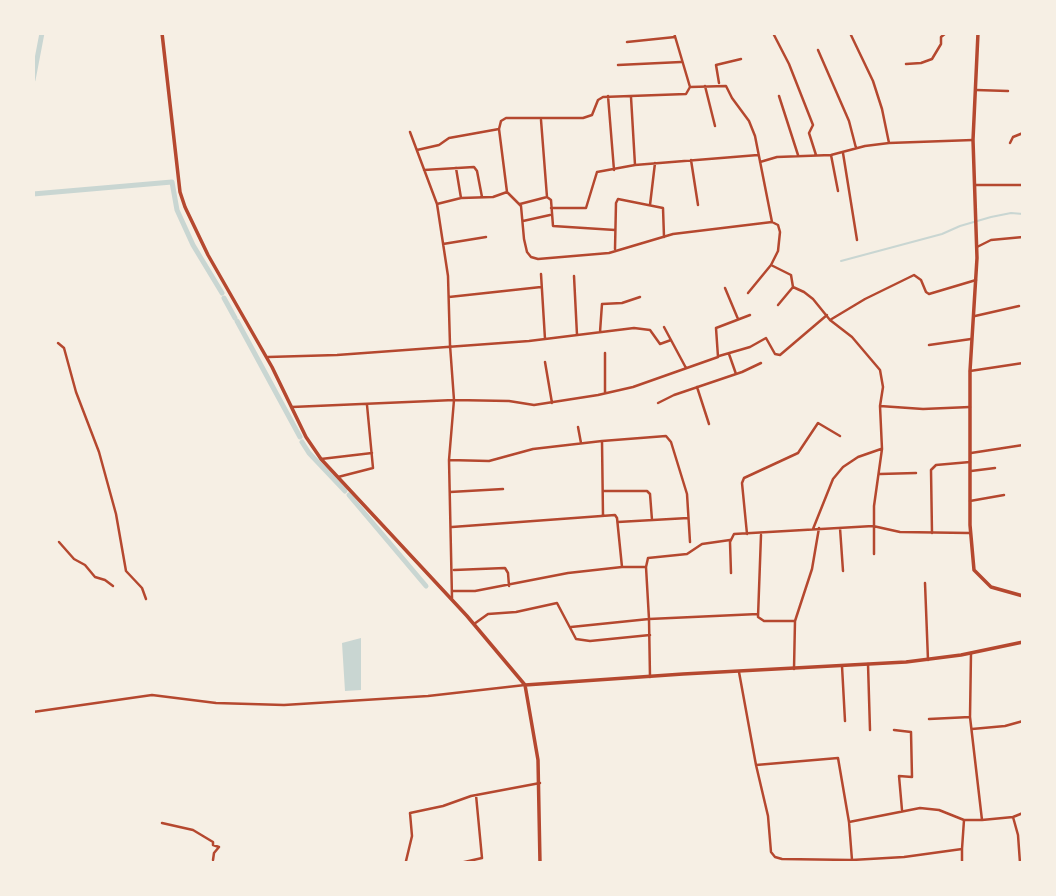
<!DOCTYPE html>
<html>
<head>
<meta charset="utf-8">
<style>
	body { margin:0 }
	#map { position:relative; width:1056px; height:896px; overflow:hidden; background:#f6efe4; font-family:Overpass,sans-serif }
	canvas { display:block }
	.frame { position:absolute; inset:0; border:35px solid #f6efe4; pointer-events:none }
</style>
</head>
<body>
<div id="map">
<canvas width="1056" height="896"></canvas>
<div class="frame"></div>
</div>
<script>
const g = document.querySelector('canvas').getContext('2d');
g.lineJoin = 'round';
function fill(path, color) { g.fillStyle = color; g.fill(path, 'evenodd'); }
const poly = rows => new Path2D(rows.map(r => 'M' + r).join(''));
function strokePath(path, color, width, dash) { g.strokeStyle = color; g.lineWidth = width; g.lineCap = dash ? 'butt' : 'round'; g.setLineDash(dash || []); g.stroke(path); }
fill(poly([
	[361,638,361,690,345,691,342,643]
]), '#c9d6d2');
strokePath(poly([
	[841,261,942,234,960,226,991,217,1011,213,1023,214]
]), '#c9d6d2', 2);
strokePath(poly([
	[33,80,42,33],
	[33,194,172,182,177,210,193,245,222,293],
	[224,298,235,318],
	[237,321,300,437],
	[302,442,309,453,345,491],
	[349,495,426,586]
]), '#c9d6d2', 5);
strokePath(poly([
	[773,33,789,64,813,125,809,133,816,155],
	[850,33,873,81,882,109,889,143],
	[627,42,675,37],
	[818,50,849,121,856,148],
	[906,64,921,63,932,59,941,44,941,37,946,33],
	[618,65,681,62],
	[719,83,716,65,741,59],
	[705,86,715,126],
	[690,87,726,86,732,98,749,121,755,136,772,222,778,225,780,232,778,251,771,265,748,293],
	[976,90,1008,91],
	[608,96,614,170],
	[779,96,798,155],
	[541,120,547,197],
	[410,132,437,204,448,276,450,345,454,400,449,460,452,598],
	[1010,143,1013,137,1023,133],
	[417,150,439,145,449,138,499,129],
	[843,153,857,240],
	[831,155,838,191],
	[691,160,698,205],
	[760,162,777,157,831,155,865,146,889,143,973,140],
	[635,165,758,155],
	[456,168,461,198],
	[424,170,474,167,477,171,482,197],
	[975,185,1023,185],
	[507,192,521,206,524,239,527,252,531,257,538,259,609,253,673,234,772,222],
	[437,204,461,198,493,197,507,192,499,129,501,121,506,118,583,118,592,115,598,100,603,97,686,94,690,87,674,33],
	[520,204,547,197,551,200,553,226,615,230],
	[650,205,655,163],
	[551,208,586,208,597,172,635,165,631,97],
	[523,221,550,215],
	[443,244,486,237],
	[977,247,991,240,1023,237],
	[615,249,616,203,618,199,663,208,664,237],
	[771,265,791,275,793,287],
	[541,274,545,339],
	[574,276,577,335],
	[725,288,738,319],
	[449,297,541,287],
	[778,305,793,287,804,292,813,299,830,320,852,337,880,370,883,387,880,406,882,449,874,506,874,554],
	[975,316,1019,306],
	[830,320,865,299,914,275,921,280,926,292,929,294,976,280],
	[664,327,686,368],
	[600,332,602,304,622,303,640,297],
	[58,343,64,348,76,392,99,452,116,514,126,571,142,588,146,599],
	[929,345,971,339],
	[729,354,736,374],
	[719,356,750,347,766,338,775,354,780,355,827,315],
	[268,357,337,355,529,341,634,328,650,330,660,344,671,340],
	[545,362,552,403],
	[970,371,1023,363],
	[697,387,709,424],
	[605,393,605,353],
	[658,403,674,395,742,372,761,363],
	[880,406,923,409,970,407],
	[292,407,454,400,509,401,534,405,598,395,633,387,718,357,716,328,750,315],
	[578,427,581,443],
	[602,441,603,516],
	[971,453,1023,445],
	[321,459,372,453],
	[449,460,489,461,533,449,602,441,666,436,671,442,687,494,690,542],
	[971,471,995,468],
	[880,474,916,473],
	[338,477,373,468,367,405],
	[603,491,647,491,650,494,652,520],
	[450,492,503,489],
	[970,501,1004,495],
	[618,522,688,518],
	[840,528,843,571],
	[813,529,833,479,843,467,858,457,881,449],
	[932,533,931,470,936,465,970,462],
	[747,534,742,483,744,478,798,453,818,423,840,436],
	[761,535,758,617,764,621,795,621,794,669],
	[59,542,74,559,85,565,95,577,105,580,113,586],
	[622,567,646,567,649,619,758,614],
	[646,567,648,558,687,554,702,544,730,540],
	[454,570,505,568,508,573,509,586],
	[731,573,730,542,734,534,873,526,900,532,969,533],
	[925,583,928,660],
	[452,591,475,591,568,573,622,567,617,518,615,515,452,527],
	[795,621,812,569,819,528],
	[474,624,488,614,516,612,557,603,576,639,590,641,650,635],
	[571,627,649,619,650,677],
	[971,653,970,717,982,820,1013,817,1018,835,1020,863],
	[868,664,870,730],
	[842,666,845,721],
	[739,672,756,765,768,816,771,852,775,857,782,859,852,860,904,857,962,849,964,820,982,820],
	[33,712,152,695,216,703,284,705,428,696,525,685],
	[929,719,970,717],
	[972,729,1005,726,1023,721],
	[894,730,911,732,912,777,899,776,902,810],
	[756,765,838,758,849,822,852,860],
	[1013,817,1023,813],
	[849,822,920,808,939,810,964,820],
	[162,823,193,830,213,842,213,845,219,847,214,853,213,860],
	[406,861,412,836,410,813,443,806,471,796,540,783],
	[460,863,482,858,476,795],
	[962,863,962,849]
]), '#b5482f', 2.5);
strokePath(poly([
	[162,33,180,192,185,207,208,255,272,367,306,437,321,459,467,616,525,685,538,760,540,863],
	[978,33,973,140,977,258,970,371,970,525,974,570,991,587,1023,596],
	[525,685,683,674,906,662,961,655,1023,642]
]), '#b5482f', 3.5);
</script>
</body>
</html>
